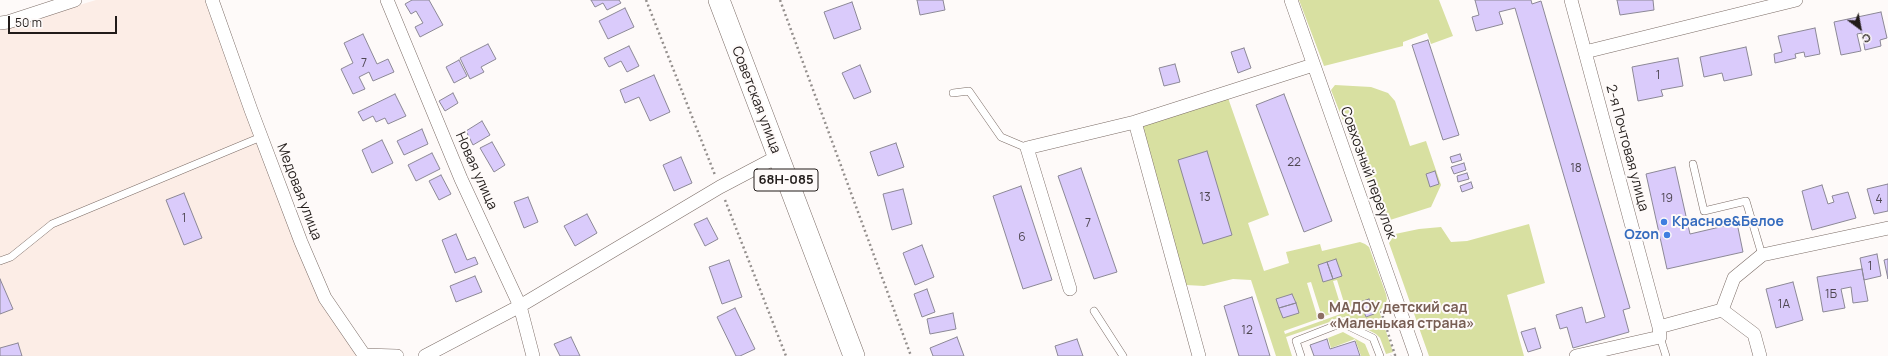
<!DOCTYPE html>
<html>
<head>
<meta charset="utf-8">
<style>
	body { margin:0 }
	#map { position:relative; width:1888px; height:356px; overflow:hidden; background:#fefaf9; font-family:Manrope,sans-serif }
	canvas { display:block }
	.north { position:absolute; left:1840px; top:8px; width:40px; height:40px; -webkit-text-stroke:3px #fefaf9; paint-order:stroke; rotate:148deg; font-size:11px; font-weight:700; line-height:16px; text-align:center; color:#211b19 }
	.north::after { content:''; display:block; margin:auto; width:14px; height:18px; background:#211b19; clip-path:polygon(50% 0,100% 100%,50% 72%,0 100%) }
	.scale { position:absolute; left:8px; top:16px; width:109px; height:18px; box-sizing:border-box; border:2px solid #211b19; border-top:0; padding-left:5px; font-size:12px; line-height:14px; white-space:nowrap; color:#211b19; -webkit-text-stroke:3px #fefaf9; paint-order:stroke }
</style>
</head>
<body>
<div id="map">
<canvas width="1888" height="356"></canvas>
<div class="north">С</div>
<div class="scale">50 m</div>
</div>
<script>
const g = document.querySelector('canvas').getContext('2d');
g.lineJoin = 'round';
function fill(path, color) { g.fillStyle = color; g.fill(path, 'evenodd'); }
const poly = rows => new Path2D(rows.map(r => 'M' + r).join(''));
function strokePath(path, color, width, dash) { g.strokeStyle = color; g.lineWidth = width; g.lineCap = dash ? 'butt' : 'round'; g.setLineDash(dash || []); g.stroke(path); }
function write(font, color, halo, rows, align = 'center') {
  g.font = font + ' Manrope,sans-serif'; g.lineWidth = 4; g.setLineDash([]); g.textBaseline = 'middle'; g.strokeStyle = halo; g.fillStyle = color; for (const [text, x, y, turn = 0] of rows) {
    g.save(); g.translate(x, y); g.rotate((+turn || 0) * Math.PI / 180); g.textAlign = isNaN(turn) ? turn : align; if (halo) g.strokeText(text, 0, 0); g.fillText(text, 0, 0); g.restore();
  }
}
fill(poly([
	[96,0,206,0,246,114,358,356,0,356,0,29]
]), '#fcede6');
fill(poly([
	[1299,0,1439,0,1453,36,1431,44,1427,33,1403,42,1403,46,1324,66],
	[1335,85,1371,87,1388,93,1395,101,1410,146,1426,141,1441,185,1431,207,1390,220,1381,217,1331,90],
	[1227,95,1269,215,1248,223,1264,271,1289,263,1286,252,1320,244,1322,251,1360,242,1365,244,1369,247,1386,294,1387,299,1385,305,1379,311,1393,352,1386,354,1380,338,1376,334,1344,317,1286,337,1292,356,1276,356,1251,280,1233,279,1204,286,1186,285,1141,125],
	[1337,280,1346,309,1358,304,1360,307,1285,334,1284,331,1318,319,1307,283,1311,282,1322,317,1342,310,1333,281],
	[1369,299,1374,314,1366,317,1360,302],
	[1529,224,1545,283,1507,295,1524,356,1429,356,1389,243,1395,234,1419,229,1441,227,1451,242,1467,241],
	[1343,332,1365,344,1370,356,1361,356,1355,339,1331,348,1328,338]
]), '#d8e0a1');
const building = poly([
	[412,0,429,0,443,25,420,37,415,27,423,23,416,11,411,14,405,4,412,0],
	[591,0,619,0,621,3,607,10,603,3,595,7,591,0],
	[917,0,943,0,945,10,920,15,917,0],
	[1475,0,1531,0,1532,4,1541,1,1630,308,1623,310,1629,332,1573,348,1567,327,1560,329,1556,315,1582,307,1586,323,1605,317,1515,8,1499,12,1503,24,1476,31,1472,17,1479,15,1475,0],
	[1617,0,1653,0,1654,10,1620,15,1617,0],
	[852,2,861,29,834,39,824,12,852,2],
	[625,8,634,27,608,39,599,21,625,8],
	[1881,12,1887,38,1880,40,1881,46,1865,50,1862,33,1857,34,1861,51,1841,55,1834,22,1881,12],
	[1815,28,1820,54,1805,57,1804,52,1795,54,1796,58,1775,63,1774,54,1782,52,1778,36,1815,28],
	[363,34,377,64,388,59,394,72,373,81,369,72,359,77,365,89,353,94,341,69,353,63,344,43,363,34],
	[1428,40,1459,135,1443,140,1412,45,1428,40],
	[488,44,496,59,481,67,484,72,470,79,460,58,488,44],
	[629,46,639,66,627,72,621,61,609,67,604,58,629,46],
	[1746,47,1752,75,1724,81,1722,73,1704,77,1700,57,1746,47],
	[1244,48,1251,68,1238,73,1231,52,1244,48],
	[1678,58,1683,86,1661,90,1663,96,1638,101,1632,67,1678,58],
	[459,60,467,76,454,83,446,67,459,60],
	[1175,64,1180,82,1164,86,1159,68,1175,64],
	[860,65,871,92,854,99,842,73,860,65],
	[654,75,670,112,650,121,639,97,625,103,620,90,654,75],
	[453,93,458,103,445,111,439,101,453,93],
	[395,94,406,116,388,124,385,118,376,122,373,116,363,121,358,112,395,94],
	[1284,94,1332,221,1304,232,1256,105,1284,94],
	[482,121,490,135,473,145,466,131,482,121],
	[422,129,428,144,404,155,397,141,422,129],
	[382,140,393,163,372,173,362,150,382,140],
	[492,142,505,165,494,172,480,148,492,142],
	[896,143,904,167,878,176,870,152,896,143],
	[1207,151,1232,235,1203,244,1178,160,1207,151],
	[432,153,440,169,416,181,408,165,432,153],
	[1460,154,1462,160,1452,163,1450,157,1460,154],
	[681,157,692,183,674,191,663,165,681,157],
	[1464,163,1466,170,1454,174,1451,167,1464,163],
	[1675,167,1690,234,1737,223,1743,252,1667,269,1646,174,1675,167],
	[1081,168,1117,272,1094,279,1058,176,1081,168],
	[1435,171,1439,184,1430,187,1426,174,1435,171],
	[1467,173,1469,179,1458,182,1457,176,1467,173],
	[441,175,451,194,439,200,429,181,441,175],
	[1471,182,1473,188,1462,192,1460,186,1471,182],
	[1888,184,1888,211,1874,214,1867,189,1888,184],
	[1822,185,1828,204,1834,202,1832,196,1848,192,1856,218,1812,230,1802,191,1822,185],
	[1021,186,1052,280,1023,289,993,196,1021,186],
	[903,189,912,224,892,230,883,194,903,189],
	[184,193,202,238,184,245,166,200,184,193],
	[528,197,538,222,524,228,514,202,528,197],
	[587,214,597,233,575,246,564,226,587,214],
	[707,218,718,239,705,246,694,224,707,218],
	[456,234,467,260,475,257,478,264,455,273,442,240,456,234],
	[922,245,934,277,915,285,903,253,922,245],
	[1877,254,1881,276,1864,280,1860,258,1877,254],
	[1336,259,1342,276,1333,279,1327,262,1336,259],
	[1888,259,1888,279,1884,260,1888,259],
	[729,260,742,297,722,304,709,267,729,260],
	[1327,262,1333,279,1323,282,1318,265,1327,262],
	[1862,269,1868,301,1853,303,1851,287,1841,289,1845,308,1823,312,1817,277,1862,269],
	[475,276,482,292,456,302,450,286,475,276],
	[0,279,13,309,0,314,0,279],
	[1793,282,1803,320,1776,328,1766,289,1793,282],
	[927,289,935,312,922,317,914,294,927,289],
	[1292,294,1296,303,1279,308,1276,299,1292,294],
	[1252,297,1270,356,1239,356,1224,306,1252,297],
	[1369,299,1374,314,1366,317,1360,302,1369,299],
	[1296,303,1299,313,1283,318,1279,308,1296,303],
	[735,308,755,349,740,356,736,356,717,317,735,308],
	[953,313,956,329,930,334,927,319,953,313],
	[1535,328,1541,348,1528,352,1521,332,1535,328],
	[571,337,580,356,560,356,554,344,571,337],
	[957,337,964,356,933,356,930,348,957,337],
	[1077,339,1083,356,1058,356,1055,346,1077,339],
	[1327,339,1330,349,1355,341,1360,356,1314,356,1310,345,1327,339],
	[18,343,22,356,0,356,0,348,18,343]
]);
fill(building, '#dacbfb');
strokePath(building, '#8c8896', 1);
const service = poly([
	[953,93,969,91,1001,137,1027,148],
	[1693,164,1704,211,1746,201,1762,255],
	[0,261,11,257,52,224,261,137],
	[1094,311,1123,356],
	[1660,337,1666,356],
	[1301,356,1296,341,1342,323,1373,338,1380,356]
]);
const minor = poly([
	[212,0,251,110,301,242,325,298,364,355,397,356],
	[387,0,461,179,520,306,533,356],
	[1291,0,1416,356],
	[1571,0,1659,327,1722,310],
	[0,23,8,22,75,0],
	[1585,52,1796,0],
	[1135,122,1199,356],
	[1070,289,1027,148,1135,122,1313,65],
	[1722,310,1734,278,1762,255,1888,228],
	[1722,310,1754,334,1760,356],
	[425,356,520,306,720,187,777,157],
	[1576,356,1660,337,1659,327]
]);
const primary = poly([
	[719,0,854,356]
]);
strokePath(service, '#7c6d67', 8);
strokePath(minor, '#7c6d67', 14);
strokePath(primary, '#7c6d67', 22);
strokePath(poly([
	[646,0,715,175],
	[780,0,911,356],
	[725,200,786,356],
	[1381,311,1395,355,1391,356]
]), '#948f8d', 2.5, [2, 3]);
strokePath(service, '#fff', 7);
strokePath(minor, '#fff', 13);
strokePath(primary, '#fff', 21);
for (const [x, y, r, color] of [
	[1664,222,4,"#3f7fe0"],
	[1667,235,4,"#3f7fe0"],
	[1321,316,4,"#8d6e63"]
]) { const dot = new Path2D(); dot.arc(x, y, r, 0, 2 * Math.PI); g.fillStyle = color; g.fill(dot); strokePath(dot, '#fefaf9', 1.5); }
write('12px', '#4f4752', null, [
	["7",364,64],
	["1",1658,76],
	["22",1294,163],
	["18",1576,169],
	["13",1205,198],
	["19",1667,199],
	["4",1879,200],
	["1",184,219],
	["7",1088,224],
	["6",1022,238],
	["1",1870,267],
	["1Б",1831,295],
	["1А",1784,305],
	["12",1247,331]
]);
for (const [x, y, w] of [
	[786,180,64]
]) { const box = new Path2D(); box.roundRect(x - w / 2, y - 11, w, 22, 3); g.fillStyle = '#fefaf9'; g.fill(box); strokePath(box, '#211b19', 1); }
write('bold 13px', '#211b19', null, [
	["68Н-085",786,180]
]);
write('14px', '#211b19', '#fefaf9', [
	["Советская улица",756,100,69],
	["2-я Почтовая улица",1627,148,75],
	["Новая улица",476,171,66],
	["Совхозный переулок",1368,173,70],
	["Медовая улица",299,192,69]
]);
write('bold 14px', '#366cbe', '#fefaf9', [
	["Красное&Белое",1672,222],
	["Ozon",1659,235,"right"]
], 'left');
write('bold 14px', '#785e54', '#fefaf9', [
	["МАДОУ детский сад",1329,308],
	["«Маленькая страна»",1329,324]
], 'left');
</script>
</body>
</html>
